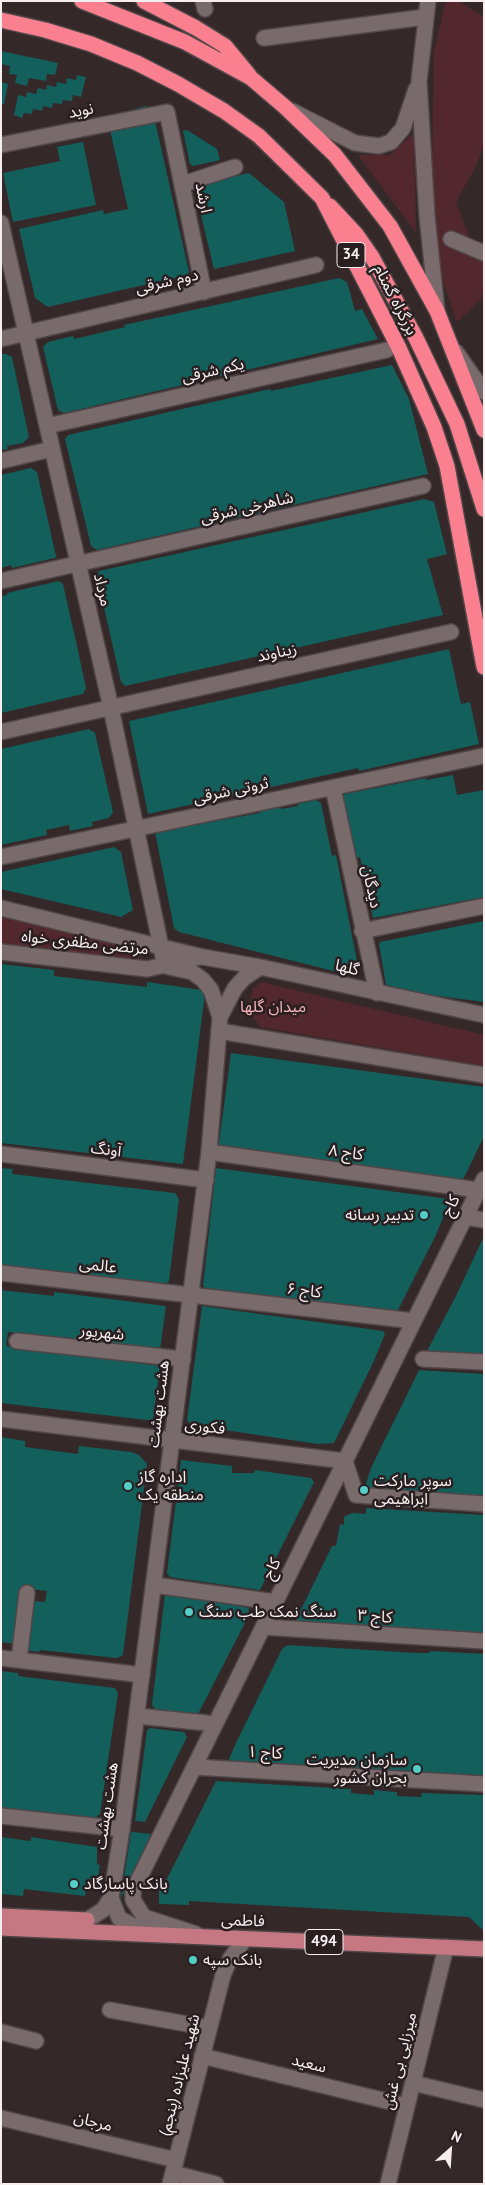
<!DOCTYPE html>
<html>
<head>
<meta charset="utf-8">
<style>
	body { margin:0 }
	#map { position:relative; width:485px; height:2185px; overflow:hidden; background:#342829; font-family:"PT Sans",sans-serif }
	canvas { display:block }
	.frame { position:absolute; inset:0; border:2px solid #f7efef; pointer-events:none }
	.north { position:absolute; left:425px; top:2125px; width:50px; height:50px; -webkit-text-stroke:4px #2a1f20; paint-order:stroke; rotate:26deg; font-size:14px; font-weight:700; line-height:20px; text-align:center; color:#f7efef }
	.north::after { content:''; display:block; margin:auto; width:18px; height:22px; background:#f7efef; clip-path:polygon(50% 0,100% 100%,50% 72%,0 100%) }
</style>
</head>
<body>
<div id="map">
<canvas width="485" height="2185"></canvas>
<div class="frame"></div>
<div class="north">N</div>
</div>
<script>
const g = document.querySelector('canvas').getContext('2d');
g.lineJoin = 'round';
function fill(path, color) { g.fillStyle = color; g.fill(path, 'evenodd'); }
const poly = rows => new Path2D(rows.map(r => 'M' + r).join(''));
function strokePath(path, color, width, dash) { g.strokeStyle = color; g.lineWidth = width; g.lineCap = dash ? 'butt' : 'round'; g.setLineDash(dash || []); g.stroke(path); }
function write(font, color, halo, rows, align = 'center') {
  g.font = font + ' "PT Sans","Noto Sans Arabic",sans-serif'; g.lineWidth = 5; g.setLineDash([]); g.textBaseline = 'middle'; g.strokeStyle = halo; g.fillStyle = color; for (const [text, x, y, turn = 0] of rows) {
    g.save(); g.translate(x, y); g.rotate((+turn || 0) * Math.PI / 180); g.textAlign = isNaN(turn) ? turn : align; if (halo) g.strokeText(text, 0, 0); g.fillText(text, 0, 0); g.restore();
  }
}
fill(poly([
	[446,1,458,1,484,17,484,144,476,166,456,202,468,234,484,262,484,287,481,299,457,322,442,278,436,241,432,176,434,51],
	[414,133,416,233,358,155,390,155],
	[1,916,143,950,139,959,1,944],
	[261,982,484,1035,484,1066,260,1027,250,1012,250,1001,253,989]
]), '#52282e');
fill(poly([
	[1,51,58,63,55,75,47,74,46,81,29,78,27,86,15,83,17,75,9,74,10,66,1,64],
	[77,75,86,77,81,97,73,95,72,101,63,100,62,104,53,103,52,108,43,106,42,111,33,109,32,114,24,113,22,118,14,115,18,95,26,97,27,92,36,94,38,88,46,90,47,85,56,87,57,82,66,84,67,78,76,80],
	[1,82,8,84,4,104,1,104],
	[146,106,153,112,189,272,187,275,48,307,35,298,19,229,103,210,104,214,128,209,110,130,91,135,88,126,132,115,131,110],
	[187,130,217,149,220,160,193,166,190,164,183,131],
	[83,142,96,205,13,222,3,173,60,161,57,147],
	[249,173,284,202,295,251,214,269,194,186],
	[339,278,347,282,355,311,362,309,378,339,64,413,58,410,43,347,48,342,73,336,74,339,125,327,124,325],
	[1,354,6,354,12,357,29,437,23,443,7,446,8,449,1,450],
	[392,365,409,399,428,474,97,550,91,546,65,439,68,435,270,389,271,391],
	[31,468,37,472,56,556,55,558,12,568,11,565,1,568,1,475],
	[424,499,434,502,447,554,427,559,443,615,125,686,121,682,97,577,99,571],
	[59,581,63,584,77,646,86,688,83,694,1,713,1,596,7,595,7,593],
	[449,649,461,704,470,702,479,744,359,771,358,768,148,814,129,721],
	[89,729,95,733,113,812,109,818,92,822,93,826,70,831,69,825,46,830,47,835,1,845,1,749],
	[453,775,457,795,484,790,484,897,373,918,360,857,357,858,343,797,345,794,426,778,426,780],
	[316,800,321,803,332,856,336,855,358,966,349,975,179,932,174,928,155,832,260,813,260,811,281,807,281,809,298,806,297,804],
	[114,847,121,852,133,910,121,917,1,889,1,872],
	[484,921,484,1002,416,993,386,985,379,944,380,942],
	[1,964,54,970,54,976,147,987,147,982,202,990,205,994,183,1164,1,1143],
	[231,1053,484,1087,484,1136,462,1182,218,1150],
	[1,1168,13,1169,12,1174,175,1193,179,1199,169,1281,165,1285,1,1274],
	[216,1168,449,1199,450,1201,435,1237,396,1314,205,1288,203,1285],
	[484,1236,484,1358,428,1355,428,1349,456,1296],
	[1,1290,54,1296,54,1292,166,1306,160,1350,8,1332,6,1346,160,1366,153,1419,147,1420,1,1403],
	[202,1306,383,1331,385,1334,373,1363,334,1443,318,1444,191,1425,187,1420],
	[419,1370,484,1374,484,1496,364,1490,371,1468],
	[1,1437,25,1441,25,1447,78,1454,79,1446,131,1452,139,1455,147,1464,123,1655,117,1658,40,1650,39,1652,25,1650,31,1601,45,1602,47,1591,20,1588,16,1644,1,1642],
	[181,1460,232,1466,232,1473,254,1473,255,1470,311,1478,314,1482,260,1590,170,1577,167,1573],
	[366,1508,484,1515,484,1634,295,1622,332,1546,336,1546,340,1524,344,1525,344,1517,352,1513,366,1514],
	[165,1593,249,1608,247,1619,198,1714,155,1709,152,1705],
	[288,1645,416,1653,430,1653,430,1651,484,1654,484,1775,396,1772,354,1770,354,1768,298,1767,298,1765,284,1764,284,1767,232,1764,229,1759,236,1743,282,1649],
	[1,1671,18,1673,18,1676,115,1688,118,1693,100,1814,91,1821,1,1807],
	[150,1728,184,1732,187,1737,145,1822,135,1821,147,1730],
	[216,1781,351,1789,351,1793,374,1795,374,1790,397,1792,397,1796,421,1797,422,1793,484,1795,484,1931,469,1917,189,1901,189,1905,159,1904,159,1889,162,1889],
	[131,1832,151,1834,121,1899,121,1898],
	[1,1837,31,1841,31,1837,97,1847,97,1864,100,1865,96,1890,86,1888,85,1896,24,1889,23,1896,1,1894]
]), '#135f5b');
const street = poly([
	[203,1,205,9],
	[264,38,425,17],
	[1,145,167,112,204,292],
	[183,184,235,167],
	[1,223,111,708,165,966],
	[451,239,484,253],
	[1,339,316,265],
	[47,426,387,350],
	[1,461,52,449],
	[1,581,423,486],
	[1,732,451,632],
	[333,788,377,993],
	[1,857,483,756],
	[362,931,484,906],
	[219,1031,484,1075],
	[209,1152,478,1190],
	[1,1154,206,1180],
	[465,1217,484,1220],
	[1,1273,414,1321],
	[17,1341,183,1359],
	[423,1359,484,1362],
	[345,1461,356,1495,484,1504],
	[154,1585,268,1601],
	[263,1627,484,1641],
	[1,1658,142,1675],
	[19,1660,27,1593],
	[137,1716,207,1723],
	[194,1767,484,1784],
	[1,1816,122,1829],
	[110,2010,209,2028],
	[1,2032,36,2041],
	[202,2056,407,2106],
	[413,2083,484,2100],
	[1,2118,176,2160],
	[173,2173,216,2184],
	[170,2184,223,1975,230,1959,245,1939],
	[388,2184,446,1947]
]);
const secondary = poly([
	[428,1,419,81,427,216,437,311],
	[292,111,355,143,379,146,391,142,403,128,416,89],
	[456,352,484,392],
	[1,908,203,957,260,967,484,1015],
	[1,952,147,969,200,957],
	[169,967,192,972,203,980,211,990,220,1017],
	[1,1419,345,1461],
	[87,1920,103,1910,111,1898],
	[152,1930,135,1927,119,1918,111,1898,122,1829,209,1152,220,1017,235,988,244,978,260,967],
	[196,1934,144,1917,133,1900,133,1891,484,1179]
]);
const primary = poly([
	[1,1916,87,1920],
	[1,1928,484,1949]
]);
const highway = poly([
	[82,1,185,42,251,78,285,107,335,155,390,226,437,311,484,430],
	[144,1,196,28,225,46,249,75],
	[1,20,45,30,91,44,137,63,178,84,224,111,259,136,322,198,399,348,434,427,447,466,484,667],
	[330,206,356,234,372,257,416,338,457,424,484,509]
]);
strokePath(street, '#514647', 18);
strokePath(secondary, '#514647', 18);
strokePath(primary, '#514647', 18);
strokePath(highway, '#514647', 18);
strokePath(street, '#796b6c', 15);
strokePath(secondary, '#796b6c', 15);
strokePath(primary, '#c67882', 15);
strokePath(highway, '#fa8090', 15);
for (const [x, y, r, color] of [
	[424,1215,5,"#54cdc7"],
	[128,1486,5,"#54cdc7"],
	[364,1490,5,"#54cdc7"],
	[189,1612,5,"#54cdc7"],
	[417,1769,5,"#54cdc7"],
	[74,1884,5,"#54cdc7"],
	[193,1960,5,"#54cdc7"]
]) { const dot = new Path2D(); dot.arc(x, y, r, 0, 2 * Math.PI); g.fillStyle = color; g.fill(dot); strokePath(dot, '#2a1f20', 2); }
for (const [x, y, w] of [
	[351,255,28],
	[324,1942,38]
]) { const box = new Path2D(); box.roundRect(x - w / 2, y - 12.5, w, 25, 4); g.fillStyle = '#2a1f20'; g.fill(box); strokePath(box, '#f7efef', 1); }
write('bold 15px', '#f7efef', null, [
	["34",351,255],
	["494",324,1942]
]);
write('16px', '#f7efef', '#2a1f20', [
	["نوید",81,111,-11],
	["ارشد",203,198,79],
	["دوم شرقی",167,282,-13],
	["بزرگراه گمنام",395,300,63],
	["یکم شرقی",213,371,-13],
	["شاهرخی شرقی",247,508,-13],
	["مرداد",102,590,77],
	["زیناوند",277,653,-12],
	["ثروتی شرقی",231,791,-12],
	["دیدگان",371,887,78],
	["مرتضی مظفری خواه",85,943,6],
	["گلها",347,968,13],
	["آونگ",106,1150,7],
	["کاج ۸",346,1153,8],
	["کاج",451,1206,-64],
	["عالمی",98,1266,7],
	["کاج ۶",304,1291,7],
	["شهریور",102,1333,6],
	["هشت بهشت",159,1404,-83],
	["فکوری",205,1427,7],
	["کاج",272,1569,-64],
	["کاج ۳",375,1617,4],
	["کاج ۱",265,1753,3],
	["هشت بهشت",107,1806,-82],
	["فاطمی",243,1921,2],
	["میرزایی بی غش",400,2061,-76],
	["سعید",309,2064,14],
	["شهید علیزاده (پنجم)",180,2075,-76],
	["مرجان",93,2122,14]
]);
write('16px', '#f6b2b8', '#2a1f20', [
	["میدان گلها",273,1007]
]);
write('16px', '#f7efef', '#2a1f20', [
	["تدبیر رسانه",414,1215,"right"],
	["اداره گاز",138,1477],
	["منطقه یک",138,1495],
	["سوپر مارکت",374,1481],
	["ابراهیمی",374,1499],
	["سنگ نمک طب سنگ",199,1612],
	["سازمان مدیریت",407,1760,"right"],
	["بحران کشور",407,1778,"right"],
	["بانک پاسارگاد",84,1884],
	["بانک سپه",203,1960]
], 'left');
</script>
</body>
</html>
